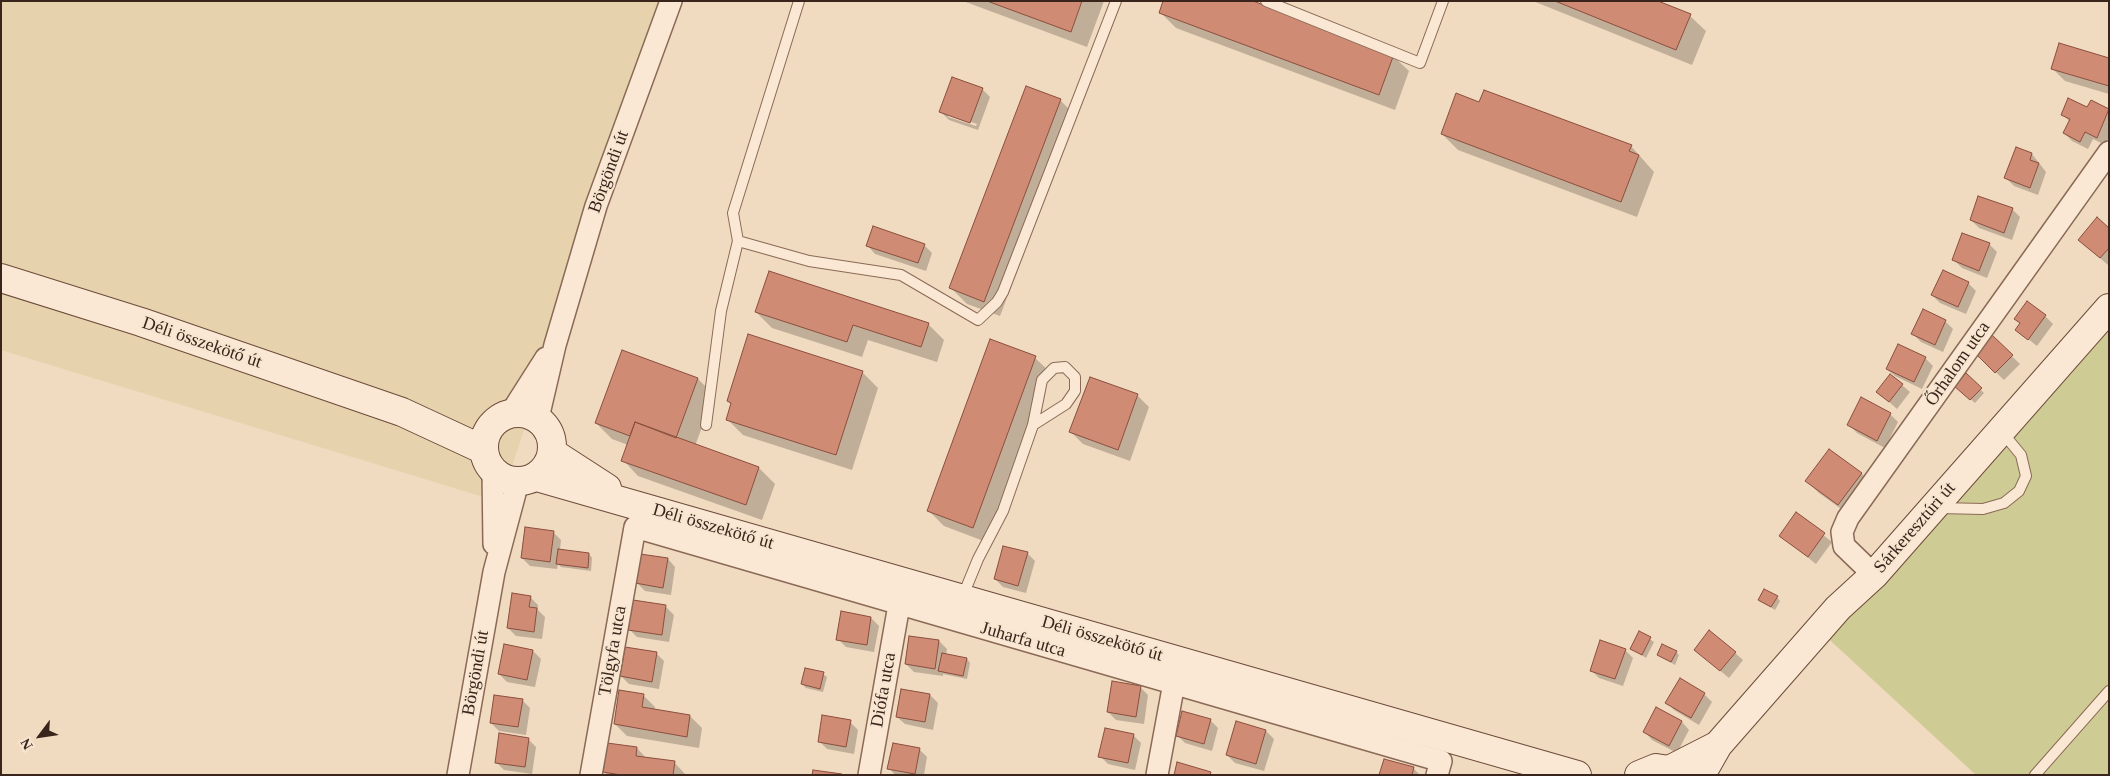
<!DOCTYPE html>
<html>
<head>
<meta charset="utf-8">
<style>
	body { margin:0 }
	#map { position:relative; width:2110px; height:776px; overflow:hidden; background:#f0dac0; font-family:"Times New Roman",serif }
	canvas { display:block }
	.frame { position:absolute; inset:0; border:2px solid #39251c; pointer-events:none }
	.north { position:absolute; left:15px; top:711px; width:50px; height:50px; -webkit-text-stroke:4px #f7e5d0; paint-order:stroke; rotate:239deg; font-size:14px; font-weight:700; line-height:20px; text-align:center; color:#39251c }
	.north::after { content:''; display:block; margin:auto; width:18px; height:22px; background:#39251c; clip-path:polygon(50% 0,100% 100%,50% 72%,0 100%) }
</style>
</head>
<body>
<div id="map">
<canvas width="2110" height="776"></canvas>
<div class="frame"></div>
<div class="north">N</div>
</div>
<script>
const g = document.querySelector('canvas').getContext('2d');
g.lineJoin = 'round';
function fill(path, color) { g.fillStyle = color; g.fill(path, 'evenodd'); }
const poly = rows => new Path2D(rows.map(r => 'M' + r).join(''));
function strokePath(path, color, width, dash) { g.strokeStyle = color; g.lineWidth = width; g.lineCap = dash ? 'butt' : 'round'; g.setLineDash(dash || []); g.stroke(path); }
function write(font, color, halo, rows, align = 'center') {
  g.font = font + ' "Times New Roman",serif'; g.lineWidth = 4; g.setLineDash([]); g.textBaseline = 'middle'; g.strokeStyle = halo; g.fillStyle = color; for (const [text, x, y, turn = 0] of rows) {
    g.save(); g.translate(x, y); g.rotate((+turn || 0) * Math.PI / 180); g.textAlign = isNaN(turn) ? turn : align; if (halo) g.strokeText(text, 0, 0); g.fillText(text, 0, 0); g.restore();
  }
}
fill(poly([
	[1,1,679,1,523,433,500,502,1,350]
]), '#e6d3ad');
fill(poly([
	[2109,313,2109,775,1976,775,1820,631]
]), '#cfcb94');
fill(poly([
	[963,1,1104,1,1087,47],
	[1533,1,1654,1,1690,16,1706,31,1692,65],
	[1160,12,1393,56,1409,71,1395,110,1176,28],
	[2109,60,2109,94,2065,81,2053,69],
	[982,89,990,97,978,130,949,120,941,112],
	[948,114,977,124,976,126,948,117],
	[1060,100,1076,116,1000,316,967,304,951,288],
	[2091,102,2109,110,2109,137,2105,145,2093,139,2088,149,2072,141,2064,133,2070,122,2062,114,2088,109],
	[1480,103,1631,146,1654,172,1637,217,1458,150,1442,134],
	[2032,154,2046,172,2038,195,2014,186,2006,178],
	[2012,209,2020,217,2012,240,1979,228,1971,220],
	[2109,230,2109,265,2108,265,2087,247],
	[1989,244,1997,252,1987,278,1962,268,1954,260],
	[924,245,932,253,926,271,875,254,868,246],
	[1968,283,1976,291,1966,314,1940,303,1932,295],
	[756,312,928,324,944,340,937,362,868,340,862,357,772,328],
	[2045,316,2053,324,2037,346,2017,330,2021,324,2016,319],
	[1945,321,1953,329,1943,352,1921,342,1913,334],
	[1992,337,2020,364,2004,380,1976,353],
	[623,351,698,379,714,395,695,446,759,468,775,484,762,520,638,476,623,460,628,445,612,439,596,423],
	[1035,358,1051,373,989,543,944,526,929,511],
	[1925,358,1933,366,1922,389,1895,376,1887,369],
	[862,372,878,388,852,470,743,435,727,419,732,405,728,401],
	[1966,375,1984,393,1975,403,1956,386],
	[1902,385,1910,392,1897,409,1878,392],
	[1137,395,1149,407,1130,461,1083,444,1071,432],
	[1890,414,1898,422,1885,448,1857,433,1849,425],
	[1861,473,1873,485,1851,516,1819,493,1807,481],
	[1797,514,1832,542,1816,564,1781,536],
	[553,532,561,540,560,550,589,554,592,558,591,571,561,567,558,564,557,569,530,566,522,558],
	[1027,553,1035,561,1026,593,1003,587,995,579],
	[668,559,675,567,671,595,645,591,637,583],
	[530,597,538,605,538,610,545,617,542,639,516,636,508,628],
	[1777,597,1780,601,1775,610,1759,600],
	[666,607,674,615,669,642,637,637,629,629],
	[871,618,879,626,874,652,846,647,838,639],
	[1639,632,1654,642,1646,658,1632,649],
	[910,637,939,641,947,649,946,655,967,659,970,663,967,679,943,674,943,676,914,672,906,664],
	[505,646,533,651,541,659,535,687,507,682,499,674],
	[1625,650,1633,658,1623,686,1599,678,1591,670],
	[1695,650,1735,653,1743,660,1729,678],
	[1676,652,1679,655,1675,665,1658,655],
	[656,653,664,661,659,689,629,684,621,676],
	[823,674,827,677,823,692,806,688,802,684],
	[1680,680,1704,694,1712,702,1699,725,1674,710,1667,702],
	[1140,687,1148,695,1144,724,1116,720,1108,712],
	[643,695,655,707,655,710,690,716,702,728,699,748,627,736,615,724],
	[930,695,938,703,933,730,905,724,897,717],
	[522,700,530,708,526,735,499,731,491,723],
	[1656,709,1682,722,1689,730,1677,753,1652,740,1645,732],
	[1210,720,1218,728,1212,751,1185,743,1177,735],
	[850,722,858,730,854,754,827,749,819,741],
	[1266,731,1274,739,1264,771,1235,763,1227,755],
	[1133,735,1141,743,1135,770,1108,764,1100,756],
	[528,739,536,747,532,774,504,770,496,762],
	[637,748,647,759,674,762,686,775,607,775,604,772],
	[919,749,927,757,924,775,895,775,889,768],
	[1413,768,1420,775,1381,775]
]), '#0003');
const building = poly([
	[987,1,1082,1,1071,32,987,1],
	[1163,1,1253,1,1394,54,1379,95,1159,13,1163,1],
	[1555,1,1658,1,1691,14,1676,50,1555,1],
	[2059,43,2109,58,2109,86,2051,69,2059,43],
	[952,77,983,88,970,123,939,112,952,77],
	[1026,86,1061,99,984,302,949,288,1026,86],
	[1484,90,1632,145,1629,151,1639,155,1621,202,1441,134,1456,93,1479,102,1484,90],
	[2068,98,2087,107,2091,100,2109,109,2097,138,2085,132,2080,142,2063,133,2070,119,2061,115,2068,98],
	[2016,147,2032,153,2030,160,2039,163,2030,188,2004,178,2016,147],
	[1978,196,2013,208,2004,233,1970,220,1978,196],
	[2097,217,2109,228,2109,248,2100,258,2078,240,2097,217],
	[873,226,925,244,918,263,866,246,873,226],
	[1962,233,1990,243,1979,271,1952,260,1962,233],
	[1943,270,1969,282,1958,307,1931,295,1943,270],
	[769,271,929,323,921,347,853,325,847,342,755,312,769,271],
	[2027,301,2046,315,2028,340,2015,330,2020,323,2014,319,2027,301],
	[1923,309,1946,320,1935,345,1911,334,1923,309],
	[748,334,863,371,836,455,726,420,731,403,727,401,748,334],
	[1992,335,2013,355,1995,373,1975,353,1992,335],
	[990,339,1036,356,973,528,927,511,990,339],
	[1898,344,1926,357,1914,382,1886,369,1898,344],
	[622,350,698,378,676,438,635,422,630,436,595,423,622,350],
	[1966,373,1982,388,1970,400,1954,386,1966,373],
	[1890,374,1903,384,1889,402,1876,392,1890,374],
	[1090,377,1138,394,1118,450,1069,432,1090,377],
	[1861,397,1891,413,1877,441,1847,425,1861,397],
	[635,422,759,467,746,505,621,461,635,422],
	[1829,449,1862,473,1838,505,1805,481,1829,449],
	[1796,512,1825,533,1808,557,1779,536,1796,512],
	[525,527,554,531,550,562,521,558,525,527],
	[1003,546,1028,552,1018,586,994,579,1003,546],
	[558,549,589,553,588,568,556,564,558,549],
	[640,554,668,558,663,588,635,583,640,554],
	[1764,589,1778,596,1771,607,1758,600,1764,589],
	[512,593,531,596,529,607,537,608,534,632,507,628,512,593],
	[633,600,666,605,662,635,628,630,633,600],
	[841,611,871,617,867,645,836,640,841,611],
	[1709,630,1736,652,1720,671,1694,650,1709,630],
	[1639,631,1651,637,1642,655,1630,649,1639,631],
	[909,636,939,640,935,669,905,664,909,636],
	[1600,640,1626,649,1615,679,1590,671,1600,640],
	[504,644,533,650,527,680,498,674,504,644],
	[1662,644,1677,651,1671,662,1657,655,1662,644],
	[625,647,657,652,652,682,620,676,625,647],
	[942,653,967,658,963,676,938,671,942,653],
	[805,668,824,672,820,689,801,684,805,668],
	[1680,678,1705,693,1691,718,1665,703,1680,678],
	[1112,681,1141,686,1136,717,1107,712,1112,681],
	[901,689,930,694,925,722,896,717,901,689],
	[619,690,644,694,642,707,690,715,687,737,614,724,619,690],
	[494,695,523,699,518,727,490,723,494,695],
	[1656,707,1682,721,1669,746,1643,732,1656,707],
	[1182,711,1211,719,1204,744,1176,736,1182,711],
	[822,715,851,720,846,747,818,742,822,715],
	[1236,721,1266,730,1256,764,1226,755,1236,721],
	[1105,728,1134,734,1128,763,1098,757,1105,728],
	[499,733,529,738,525,767,495,763,499,733],
	[607,743,637,747,636,756,675,761,673,775,621,775,603,772,607,743],
	[893,743,920,748,915,774,887,769,893,743],
	[1384,759,1414,767,1412,775,1379,775,1384,759],
	[1177,762,1211,772,1210,775,1174,775,1177,762],
	[813,770,842,774,841,775,812,775,813,770]
]);
fill(building, '#d08b74');
strokePath(building, '#8a4e3c', 1);
const service = poly([
	[1266,1,1420,63,1443,1],
	[738,241,809,261,901,275,978,320,997,302,1003,292,1116,1],
	[706,425,721,311,738,241,733,213,799,1],
	[1939,508,1983,509,2004,503,2019,491,2026,476,2021,455,2002,432],
	[962,598,978,559,1003,511,1033,425,1042,380,1054,368,1065,367,1075,377,1075,391,1066,404,1033,425],
	[2035,775,2109,691]
]);
const minor = poly([
	[511,413,546,358],
	[538,418,555,345,596,206,671,1],
	[493,470,494,544],
	[1874,575,1844,546,1842,532,1848,518,2109,152],
	[458,775,494,572,518,482],
	[591,775,635,527,1441,761,1437,775],
	[869,775,899,605],
	[1157,775,1174,683]
]);
const secondary = poly([
	[1,278,141,322,402,412,484,450],
	'484 447a34 34 0 1 1 68 0a34 34 0 1 1-68 0Z',
	[553,453,607,488],
	[537,477,1577,775],
	[1669,770,1718,745],
	[1639,775,1656,768,1669,770,1679,775],
	[1701,775,1718,745,1838,608,1874,575,2109,308]
]);
strokePath(service, '#8a6a57', 12);
strokePath(minor, '#8a6a57', 24);
strokePath(secondary, '#6c4b3a', 30);
strokePath(service, '#fae8d4', 10);
strokePath(minor, '#fae8d4', 21);
strokePath(secondary, '#fae8d4', 28);
write('18px', '#39251c', '#f7e5d0', [
	["Börgöndi út",609,172,-70],
	["Déli összekötő út",202,343,19],
	["Őrhalom utca",1958,364,-55],
	["Déli összekötő út",713,527,16],
	["Sárkeresztúri út",1915,528,-49],
	["Déli összekötő út",1102,639,16],
	["Juharfa utca",1023,640,16],
	["Tölgyfa utca",613,651,-80],
	["Börgöndi út",476,673,-80],
	["Diófa utca",884,690,-80]
]);
</script>
</body>
</html>
